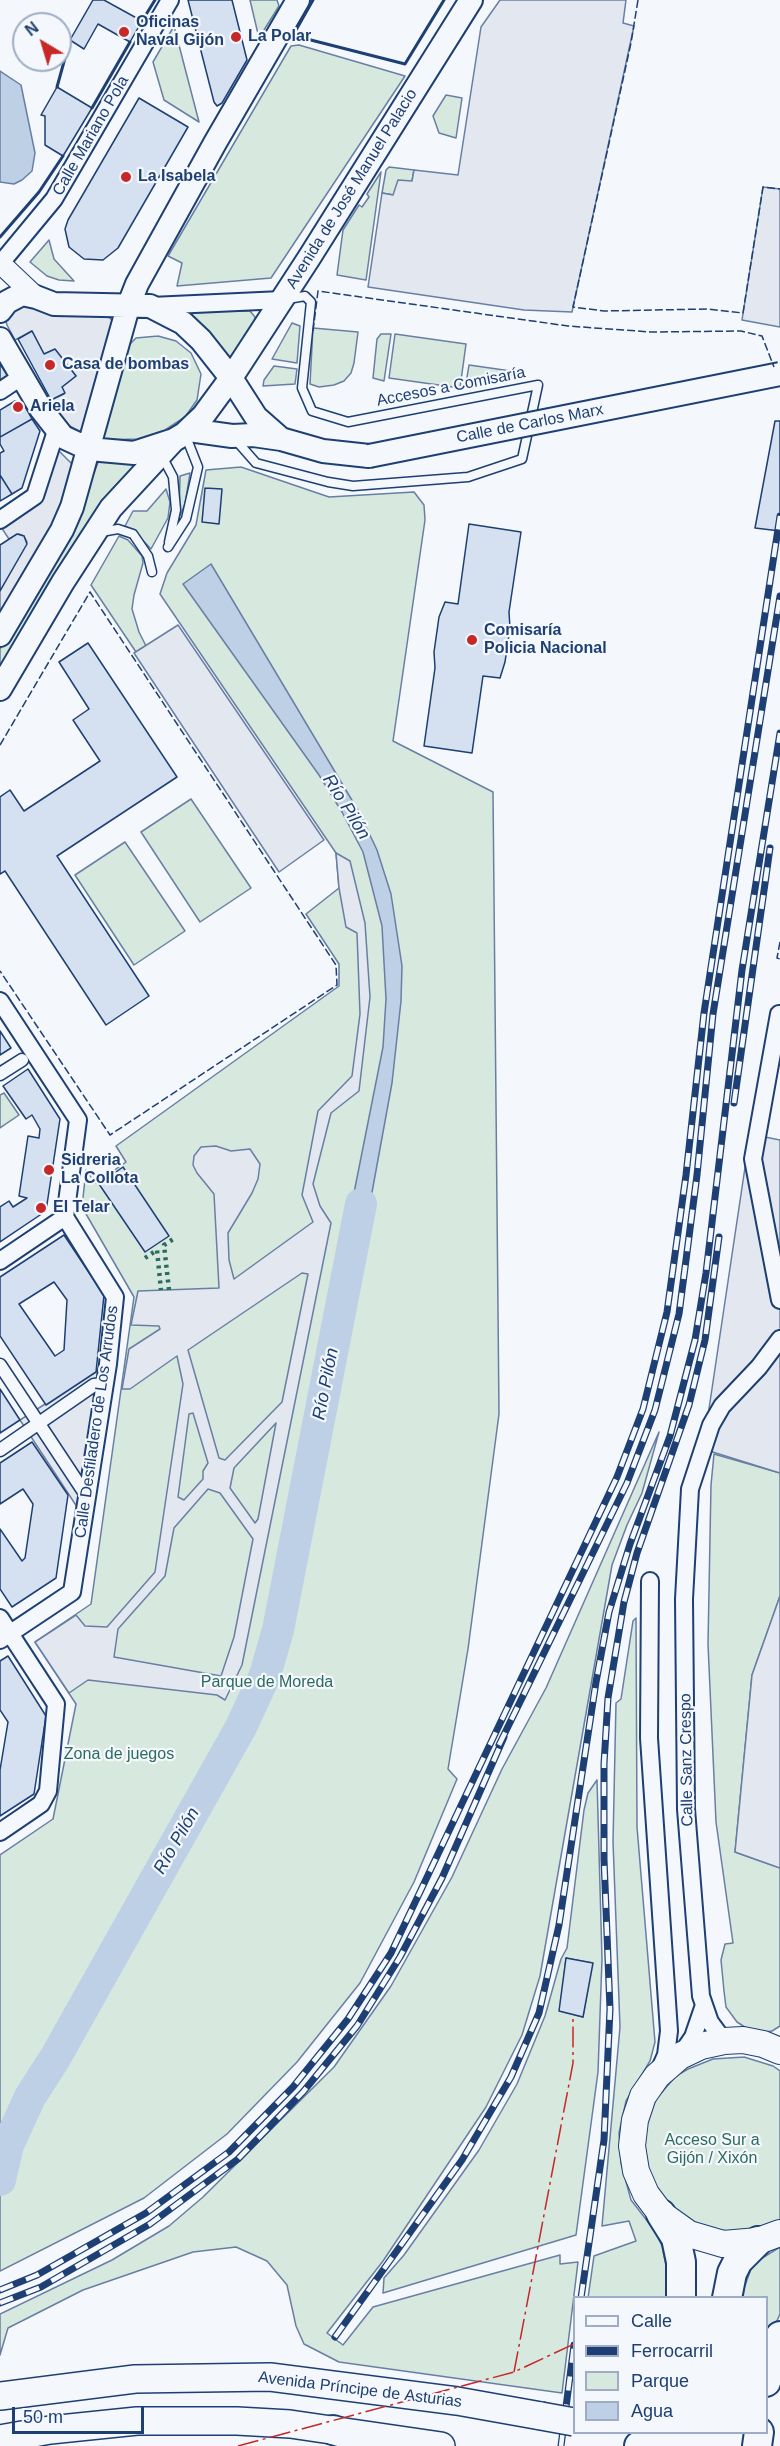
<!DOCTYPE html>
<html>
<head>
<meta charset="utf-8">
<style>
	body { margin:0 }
	#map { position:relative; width:780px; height:2446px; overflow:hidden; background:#f4f7fb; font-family:Arial,sans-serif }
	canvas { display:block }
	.legend { position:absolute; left:573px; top:2296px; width:195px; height:138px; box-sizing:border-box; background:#f4f7fb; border:2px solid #9eadc5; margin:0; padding:8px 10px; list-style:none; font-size:18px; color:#1d3f73 }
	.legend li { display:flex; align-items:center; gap:12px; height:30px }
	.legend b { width:30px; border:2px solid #9eadc5 }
	.north { position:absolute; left:12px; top:12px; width:60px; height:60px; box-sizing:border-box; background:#f4f7fb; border:2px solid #9eadc5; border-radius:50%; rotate:322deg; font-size:16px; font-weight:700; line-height:24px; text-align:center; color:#1d3f73 }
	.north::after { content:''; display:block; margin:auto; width:21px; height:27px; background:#c62828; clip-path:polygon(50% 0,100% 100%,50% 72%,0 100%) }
	.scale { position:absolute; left:12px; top:2407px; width:132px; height:27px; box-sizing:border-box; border:3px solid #1d3f73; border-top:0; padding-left:8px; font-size:18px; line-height:21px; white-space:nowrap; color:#1d3f73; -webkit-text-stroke:4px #f4f7fb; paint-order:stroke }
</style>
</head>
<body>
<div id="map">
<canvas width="780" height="2446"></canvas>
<ul class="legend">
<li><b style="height:8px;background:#f4f7fb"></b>Calle</li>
<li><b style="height:8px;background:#1d3f73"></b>Ferrocarril</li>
<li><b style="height:16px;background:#d7e8df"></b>Parque</li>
<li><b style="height:16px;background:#bed0e5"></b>Agua</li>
</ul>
<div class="north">N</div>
<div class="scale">50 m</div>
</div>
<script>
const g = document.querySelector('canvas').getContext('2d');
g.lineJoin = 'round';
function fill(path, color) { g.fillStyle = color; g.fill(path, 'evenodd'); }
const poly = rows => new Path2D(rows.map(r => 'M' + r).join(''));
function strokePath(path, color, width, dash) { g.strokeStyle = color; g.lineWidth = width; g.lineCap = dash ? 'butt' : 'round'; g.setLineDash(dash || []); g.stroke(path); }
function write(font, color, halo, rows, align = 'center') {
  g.font = font + ' Arial,sans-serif'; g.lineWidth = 4.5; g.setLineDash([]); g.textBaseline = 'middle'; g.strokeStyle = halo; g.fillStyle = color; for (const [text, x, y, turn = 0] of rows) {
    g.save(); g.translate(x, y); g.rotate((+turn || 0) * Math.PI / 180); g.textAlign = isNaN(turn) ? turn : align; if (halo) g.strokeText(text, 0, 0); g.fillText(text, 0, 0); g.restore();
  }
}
const green = poly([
	[250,0,277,0,279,6,259,38,250,0],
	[174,26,199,122,164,100,153,62,174,26],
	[299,45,405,76,271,278,177,286,182,263,168,256,291,46,299,45],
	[446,95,462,98,456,138,439,133,433,116,446,95],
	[389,167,414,170,412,181,394,195,382,193,386,170,389,167],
	[381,172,366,280,337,275,343,230,359,205,362,207,369,197,367,194,381,172],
	[49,240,54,259,74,281,59,280,47,276,30,262,49,240],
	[181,311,250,311,255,317,254,324,234,354,229,357,223,355,181,311],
	[292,323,300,326,297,363,272,359,292,323],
	[313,328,358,332,354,363,351,373,344,381,334,385,319,387,310,384,313,328],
	[381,334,391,334,384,381,373,378,377,339,381,334],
	[395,334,466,344,460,388,389,378,395,334],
	[158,336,176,341,191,353,201,374,197,400,185,417,165,430,137,439,103,440,129,345,136,338,158,336],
	[469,365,525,373,466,383,469,365],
	[274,366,297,369,295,384,263,386,264,380,274,366],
	[146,457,100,505,80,534,0,673,0,649,74,523,99,460,146,457],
	[241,467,329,497,414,492,424,505,425,520,393,741,493,792,499,1414,468,1649,448,1769,457,1779,414,1882,360,1983,297,2062,227,2134,144,2198,0,2271,0,1855,53,1819,76,1704,35,1642,91,1604,134,1297,82,1207,86,1170,96,1183,126,1162,116,1146,339,986,339,964,306,914,339,888,336,853,160,594,167,573,196,525,206,470,241,467],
	[190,473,185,504,179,518,180,476,190,473],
	[166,489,170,502,168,518,151,549,134,531,125,526,133,511,147,511,166,489],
	[119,536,128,540,142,556,143,563,134,595,132,609,139,632,146,646,136,652,91,585,119,536],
	[191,799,251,888,200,922,141,832,191,799],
	[125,842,185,931,134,965,75,875,125,842],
	[4,1093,19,1115,0,1128,0,1095,4,1093],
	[659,1432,642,1493,627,1525,612,1565,540,1976,522,2035,486,2107,383,2261,327,2333,343,2345,373,2307,560,2255,560,2264,578,2262,562,2393,339,2362,304,2344,296,2326,287,2285,267,2261,236,2247,193,2252,83,2290,8,2328,0,2355,0,2314,112,2260,169,2226,203,2197,334,2067,391,1986,452,1877,502,1769,546,1688,659,1432],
	[714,1454,780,1473,780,1596,752,1675,735,1852,780,1868,780,2026,772,2031,765,2032,751,2031,737,2022,726,2007,724,1991,721,1960,725,1944,733,1943,716,1822,708,1644,711,1485,714,1454],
	[636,1618,637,1827,655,2042,650,2061,626,2101,619,2133,621,2163,631,2200,655,2231,662,2246,669,2280,668,2297,588,2298,594,2256,636,2241,629,2221,602,2226,620,2027,613,1842,616,1703,621,1699,633,1621,636,1618],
	[597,1780,602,1959,598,2072,576,2235,383,2293,384,2278,404,2255,479,2150,517,2084,545,2016,561,1959,567,1948,584,1810,588,1793,597,1780],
	[566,1958,592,1963,583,2017,560,2011,566,1958],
	[744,2057,773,2066,780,2071,780,2220,756,2231,726,2234,696,2227,663,2203,645,2164,644,2136,651,2110,657,2098,676,2076,688,2069,713,2059,744,2057],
	[780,2247,780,2314,767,2343,766,2298,743,2298,744,2288,751,2269,759,2260,780,2247]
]);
fill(green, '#d7e8df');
strokePath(green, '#687fa3', 1.5);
const parking = poly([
	[500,0,626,0,623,23,634,26,572,312,524,310,368,287,382,193,393,195,398,180,412,181,414,170,458,175,481,27,500,0],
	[763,187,780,189,780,327,742,320,763,187],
	[19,300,51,315,107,316,112,320,113,322,81,432,62,422,46,402,64,394,62,387,76,376,55,350,44,354,32,331,15,340,7,325,5,318,19,300],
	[58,450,72,464,70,480,50,532,0,612,0,591,27,542,24,536,19,534,9,539,1,527,36,505,58,450],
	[178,625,324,840,279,872,134,653,178,625],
	[336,853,350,861,365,923,370,997,359,1091,331,1113,313,1184,320,1206,331,1223,242,1665,225,1700,217,1695,88,1680,69,1693,35,1642,76,1615,85,1626,107,1627,155,1572,183,1384,177,1356,130,1389,122,1389,129,1349,160,1329,159,1326,131,1325,138,1291,219,1288,214,1194,197,1173,193,1165,194,1156,201,1147,216,1146,231,1151,250,1149,260,1164,258,1179,252,1193,228,1233,229,1260,234,1279,313,1222,302,1195,318,1111,352,1076,360,1014,357,933,346,927,339,888,336,853],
	[302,1273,308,1274,282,1402,225,1460,219,1458,188,1350,302,1273],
	[193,1413,208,1463,203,1471,203,1479,184,1500,178,1497,189,1414,193,1413],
	[276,1423,258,1519,255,1523,230,1488,234,1468,276,1423],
	[208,1489,220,1493,253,1539,234,1637,221,1676,114,1657,118,1629,165,1576,174,1528,208,1489],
	[750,1134,780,1140,780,1473,703,1449,750,1134],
	[108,1364,83,1516,20,1420,108,1364],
	[780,1596,780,1868,735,1852,752,1675,780,1596]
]);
fill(parking, '#e3e8f0');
strokePath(parking, '#687fa3', 1.5);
const water = poly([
	[0,71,21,85,35,153,32,171,22,180,14,184,0,182,0,71],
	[211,564,359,812,377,850,391,894,402,966,401,1001,392,1083,362,1247,344,1243,383,1047,386,999,382,926,363,852,342,812,319,775,183,584,211,564]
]);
fill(water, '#bed0e5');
strokePath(water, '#687fa3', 1.5);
strokePath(poly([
	[0,2180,8,2145,30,2097,55,2058,241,1727,265,1675,278,1630,361,1204]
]), '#bed0e5', 32);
const building = poly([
	[93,0,104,0,142,21,130,42,98,24,84,49,70,40,93,0],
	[188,0,232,0,247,60,222,103,217,106,214,102,188,0],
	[57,87,92,108,63,156,45,145,45,116,41,115,57,87],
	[139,98,188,127,118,248,103,260,84,259,69,247,65,229,68,220,139,98],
	[32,331,44,354,55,349,76,376,62,387,65,393,51,400,18,339,32,331],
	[0,364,8,376,0,381,0,364],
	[15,401,24,405,32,419,0,437,0,410,15,401],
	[32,419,40,431,22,488,12,494,0,475,0,453,4,451,0,444,0,437,32,419],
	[775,421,780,421,780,531,755,528,775,421],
	[0,475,12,494,0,501,0,475],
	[205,488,222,489,219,524,202,522,205,488],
	[469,524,521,532,509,612,510,628,505,662,500,678,483,676,472,753,424,746,435,668,434,652,439,617,445,602,458,604,469,524],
	[17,534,24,536,27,544,0,591,0,545,17,534],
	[88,643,177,777,57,856,149,996,106,1025,5,871,0,874,0,797,10,790,24,811,100,761,73,720,89,709,59,662,88,643],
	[0,1031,11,1048,0,1055,0,1031],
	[28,1069,60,1119,46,1211,0,1242,0,1207,9,1201,13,1207,27,1198,19,1196,28,1136,39,1138,40,1129,32,1115,26,1119,3,1086,28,1069],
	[123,1167,169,1236,145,1252,99,1184,123,1167],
	[64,1235,104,1295,96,1372,46,1405,0,1336,0,1277,64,1235],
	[54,1282,67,1300,64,1350,55,1356,19,1304,54,1282],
	[0,1389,20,1420,0,1433,0,1389],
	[32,1442,68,1495,56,1578,12,1607,0,1589,0,1529,22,1561,25,1558,33,1504,23,1489,0,1504,0,1463,32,1442],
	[8,1656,46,1716,34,1794,0,1816,0,1770,8,1722,0,1710,0,1661,8,1656],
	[566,1958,593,1963,583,2017,559,2011,566,1958]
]);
fill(building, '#d5e0f0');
strokePath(building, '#1d3f73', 1.5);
const service = poly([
	[234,438,256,463,328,482,353,486,468,477,522,459,538,385,348,422,312,411,302,388,311,302,305,296,288,299],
	[162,456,173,477,176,510,169,542],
	[101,532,118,529,133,534,148,556,152,572],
	[168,547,186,519,198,467,185,434]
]);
const pedestrian = poly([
	[0,1074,22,1060],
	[0,1365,86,1495],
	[0,1450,94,1385,103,1384]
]);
const minor = poly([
	[1,263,54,199,170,0],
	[151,306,282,300],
	[0,391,21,377],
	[0,520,35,496,56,431],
	[0,1001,78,1120,65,1217,115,1297,108,1364,72,1592,0,1640],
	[779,1014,753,1159,780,1300],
	[0,1261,65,1217],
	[650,1581,649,1738,669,2031,666,2055,658,2073],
	[0,1618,56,1704,48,1791,41,1804,0,1832],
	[724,2041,710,2022,701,1996,686,1809,684,1599,690,1489,711,1425,722,1406,759,1367,780,1339],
	[682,2053,693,2037,704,2005]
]);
const tertiary = poly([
	[0,263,36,297]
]);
const secondary = poly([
	[0,311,7,302,22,294,36,297,54,304,150,306,183,323,201,340,231,378,256,417,281,439],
	[0,339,41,409,63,437,89,449,134,453,174,440,184,434,203,416,231,378,309,258,471,0],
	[189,430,232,436,253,435,281,439,323,451,369,456],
	[0,635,62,530,72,507,128,307,137,284,215,143,298,0],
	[0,689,63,582,111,508,173,441]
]);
const primary = poly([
	[780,2051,763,2044,743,2040,724,2041,701,2046,680,2056,657,2076,643,2096,635,2120,632,2146,636,2171,646,2194,661,2214,689,2234,723,2244,758,2241,780,2233]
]);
const trunk = poly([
	[0,2396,135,2379,270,2377,457,2401,541,2416],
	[0,2439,50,2430,137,2421,237,2421,290,2424,441,2446]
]);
const motorway = poly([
	[661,2214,676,2238,681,2262,681,2298],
	[727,2298,732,2273,738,2261,758,2241],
	[766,2382,780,2336],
	[333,2430,385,2446],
	[639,2446,658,2437],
	[757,2446,759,2432]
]);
strokePath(service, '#1d3f73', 11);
strokePath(pedestrian, '#1d3f73', 15);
strokePath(minor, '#1d3f73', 20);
strokePath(tertiary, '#1d3f73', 22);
strokePath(secondary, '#1d3f73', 26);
strokePath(primary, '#1d3f73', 28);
strokePath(trunk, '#1d3f73', 30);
strokePath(motorway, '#1d3f73', 32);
strokePath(service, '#f4f7fb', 8);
strokePath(pedestrian, '#f4f7fb', 12);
strokePath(minor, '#f4f7fb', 16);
strokePath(tertiary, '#f4f7fb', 20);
strokePath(secondary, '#f4f7fb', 22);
strokePath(primary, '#f4f7fb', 26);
strokePath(trunk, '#f4f7fb', 27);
strokePath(motorway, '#f4f7fb', 28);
const rail = poly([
	[734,1103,770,848],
	[499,1745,627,1483,655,1410,679,1314,697,1175,713,1014,780,596],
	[0,2290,37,2275,146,2213,229,2152,293,2087,348,2019,391,1953,617,1477,643,1409,667,1312,686,1175,704,1013,780,516],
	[581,2298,604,2140,610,2009,604,1859,604,1764,608,1698,624,1602,637,1553,689,1405,705,1340,719,1237],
	[0,2303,41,2287,150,2224,238,2159,303,2092,357,2026,400,1957,442,1878,504,1737],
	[335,2337,462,2160,511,2077,539,2013,559,1925,596,1682,609,1612,630,1544,670,1436,695,1340,706,1273,742,970,780,733],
	[561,2446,574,2345]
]);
strokePath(rail, '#1d3f73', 7);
strokePath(rail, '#f4f7fb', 4.5, [14]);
const secondaryBridge = poly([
	[369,456,780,374]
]);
const trunkBridge = poly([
	[541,2416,574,2422],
	[658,2437,710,2446]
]);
strokePath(secondaryBridge, '#1d3f73', 26, []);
strokePath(trunkBridge, '#1d3f73', 30, []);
strokePath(secondaryBridge, '#f4f7fb', 22);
strokePath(trunkBridge, '#f4f7fb', 27);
strokePath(poly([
	[145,1258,157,1250,161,1290],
	[169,1290,164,1245,175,1238]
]), '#2c6c60', 4.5, [3, 4.5]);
strokePath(poly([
	[313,0,296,30,299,37,405,64,444,0],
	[638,0,631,43,573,307,604,311,707,309,743,313,763,187,780,189],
	[313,331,318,291,568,326,651,332,741,331,762,336,774,367],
	[0,745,90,592,336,965,337,985,110,1135,0,971],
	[780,942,777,958,780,959]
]), '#1d3f73', 1.5, [8, 3]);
strokePath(poly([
	[313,0,296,30,299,37,405,64,444,0],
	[142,21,155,0],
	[57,87,70,40],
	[92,108,130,42],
	[0,237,39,192,63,156]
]), '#1d3f73', 3);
strokePath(poly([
	[514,2372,573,2063,573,2015],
	[238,2446,514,2372,574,2344]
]), '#c62828', 1.5, [21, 4.5, 3, 4.5]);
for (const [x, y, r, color] of [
	[124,32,6,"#c62828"],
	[236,37,6,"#c62828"],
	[126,177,6,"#c62828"],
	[50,365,6,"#c62828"],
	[18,407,6,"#c62828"],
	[472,640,6,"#c62828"],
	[49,1170,6,"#c62828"],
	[41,1208,6,"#c62828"]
]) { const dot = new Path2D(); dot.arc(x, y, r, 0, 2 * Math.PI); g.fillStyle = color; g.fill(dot); strokePath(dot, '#f4f7fb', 2); }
write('bold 16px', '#1d3f73', '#f4f7fb', [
	["Oficinas",136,23],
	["Naval Gijón",136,41],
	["La Polar",248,37],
	["La Isabela",138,177],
	["Casa de bombas",62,365],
	["Ariela",30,407],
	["Comisaría",484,631],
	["Policia Nacional",484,649],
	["Sidreria",61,1161],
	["La Collota",61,1179],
	["El Telar",53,1208]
], 'left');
write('16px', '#1d3f73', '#f4f7fb', [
	["Calle Mariano Pola",91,136,-60],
	["Avenida de José Manuel Palacio",352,189,-58],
	["Accesos a Comisaría",451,387,-11],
	["Calle de Carlos Marx",530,424,-11],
	["Calle Desfiladero de Los Arrudos",97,1422,-82],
	["Calle Sanz Crespo",687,1760,-91],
	["Avenida Príncipe de Asturias",360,2390,7]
]);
write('16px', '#2c6c60', '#f4f7fb', [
	["Parque de Moreda",267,1683],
	["Zona de juegos",119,1755],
	["Acceso Sur a",712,2141],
	["Gijón / Xixón",712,2159]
]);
write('italic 18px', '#1d3f73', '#f4f7fb', [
	["Río Pilón",346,807,58],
	["Río Pilón",326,1384,-79],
	["Río Pilón",177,1841,-60]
]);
</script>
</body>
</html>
